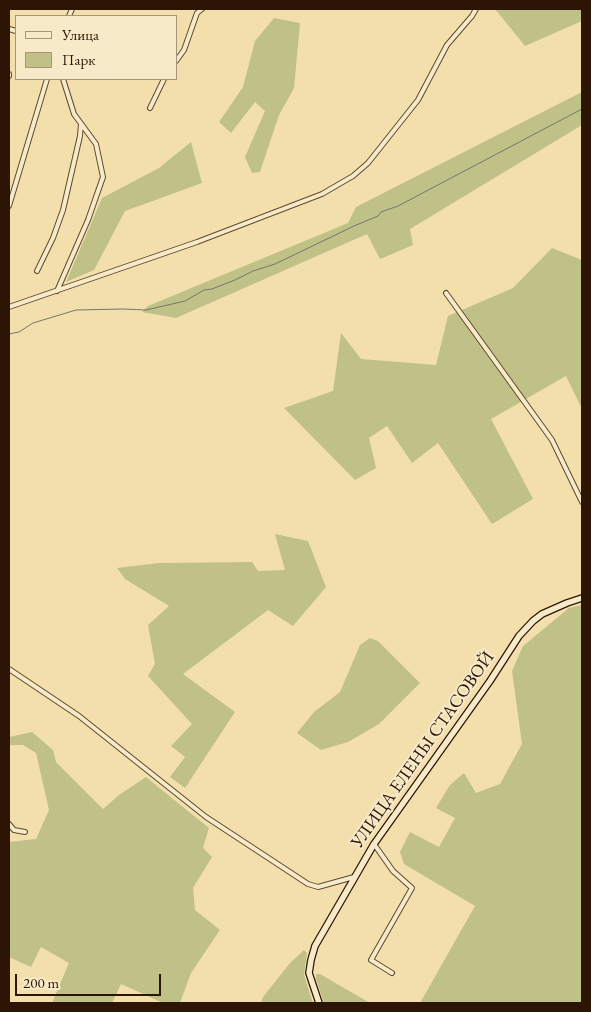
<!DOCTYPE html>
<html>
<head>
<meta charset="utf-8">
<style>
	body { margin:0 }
	#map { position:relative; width:591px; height:1012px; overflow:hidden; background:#f3dfac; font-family:"EB Garamond",serif }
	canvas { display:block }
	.frame { position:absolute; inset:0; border:10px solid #2d1505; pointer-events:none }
	.legend { position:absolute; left:15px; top:15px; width:162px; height:65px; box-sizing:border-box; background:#f7eac9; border:1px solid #a6957b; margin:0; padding:6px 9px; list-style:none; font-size:15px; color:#2d1505 }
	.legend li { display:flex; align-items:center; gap:10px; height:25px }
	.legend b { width:25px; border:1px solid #a6957b }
	.scale { position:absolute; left:15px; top:974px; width:146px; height:22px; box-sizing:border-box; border:2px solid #2d1505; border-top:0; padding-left:6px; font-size:15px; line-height:18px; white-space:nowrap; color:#2d1505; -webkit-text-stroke:4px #f7eac9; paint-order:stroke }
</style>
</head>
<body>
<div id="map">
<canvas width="591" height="1012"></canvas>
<div class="frame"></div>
<ul class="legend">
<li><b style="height:6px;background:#f7eac9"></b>Улица</li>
<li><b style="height:14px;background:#bfc187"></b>Парк</li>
</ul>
<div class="scale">200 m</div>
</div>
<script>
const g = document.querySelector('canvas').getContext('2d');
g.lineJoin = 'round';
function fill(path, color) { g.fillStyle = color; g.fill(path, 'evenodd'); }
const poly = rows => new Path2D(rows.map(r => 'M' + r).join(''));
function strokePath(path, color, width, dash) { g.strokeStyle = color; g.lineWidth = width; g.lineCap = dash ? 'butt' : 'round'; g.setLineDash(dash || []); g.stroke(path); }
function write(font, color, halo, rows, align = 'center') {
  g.font = font + ' "EB Garamond",serif'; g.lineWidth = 4; g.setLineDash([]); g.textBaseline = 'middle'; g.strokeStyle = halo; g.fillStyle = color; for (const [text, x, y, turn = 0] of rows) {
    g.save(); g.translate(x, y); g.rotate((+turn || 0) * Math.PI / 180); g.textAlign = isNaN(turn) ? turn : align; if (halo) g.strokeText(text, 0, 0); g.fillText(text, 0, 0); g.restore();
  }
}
fill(poly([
	[495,9,582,9,582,21,525,46],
	[274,18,300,23,294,88,279,115,260,172,252,173,245,157,265,111,255,102,231,133,219,122,243,87,255,41],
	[582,92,582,125,410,229,413,245,380,259,367,234,176,318,142,312,148,306,348,223,356,207],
	[191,142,202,183,125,211,94,270,66,282,102,198,159,168],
	[552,248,582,260,582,409,566,376,491,419,533,499,492,524,438,443,412,463,387,426,369,438,376,468,355,480,284,408,333,391,341,333,361,359,436,365,448,316,513,288],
	[275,534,308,541,326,587,293,626,268,610,183,674,235,712,185,788,170,777,185,757,171,746,192,724,148,676,155,664,148,625,169,606,125,579,117,568,159,563,252,562,258,571,285,570],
	[582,605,582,1003,420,1003,475,906,404,864,400,852,410,832,439,847,455,818,436,808,450,785,464,773,476,793,500,784,522,744,512,671,523,646,569,608],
	[370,638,378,641,420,683,379,724,348,742,321,750,297,733,314,712,340,692,360,645],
	[32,732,53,750,56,762,103,809,119,795,146,777,209,828,203,848,212,857,193,888,195,910,220,930,191,973,180,1003,163,1003,121,984,112,1003,52,1003,69,963,41,947,31,967,9,957,9,842,36,839,49,810,36,753,23,745,9,745,9,737],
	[304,950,307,953,304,975,313,1003,261,1003,263,997,290,963],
	[316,974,320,974,370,1003,324,1003,316,979]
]), '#bfc187');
strokePath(poly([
	[9,334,19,332,33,323,76,310,123,309,146,310,185,301,204,290,212,289,235,280,253,271,275,264,354,226,378,216,381,212,398,206,582,109]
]), '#73776f', 1);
const minor = poly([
	[69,16,72,9],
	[9,29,16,31],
	[176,61,184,50,197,13,202,9],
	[9,76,9,74],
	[150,108,164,79],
	[9,206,47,79],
	[37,271,53,238,63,210,80,136,81,124],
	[57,291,88,220,103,177,96,144,74,114,63,79],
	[446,293,552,440,582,502],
	[9,307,197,242,322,194,353,176,368,163,418,100,447,45,472,16,476,9],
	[9,669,79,716,206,817,308,884,318,887,354,877],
	[9,824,14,830,25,832],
	[374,844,393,871,412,888,371,960,392,973]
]);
const secondary = poly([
	[319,1003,309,973,311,960,315,946,374,844,490,681,519,636,533,621,542,614,567,603,582,598]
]);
strokePath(minor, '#5e482f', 6);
strokePath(secondary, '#2d1505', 8);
strokePath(minor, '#f7eac9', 4);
strokePath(secondary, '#f7eac9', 5.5);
write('18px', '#2d1505', '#f7eac9', [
	["УЛИЦА ЕЛЕНЫ СТАСОВОЙ",423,750,-55]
]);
</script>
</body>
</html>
